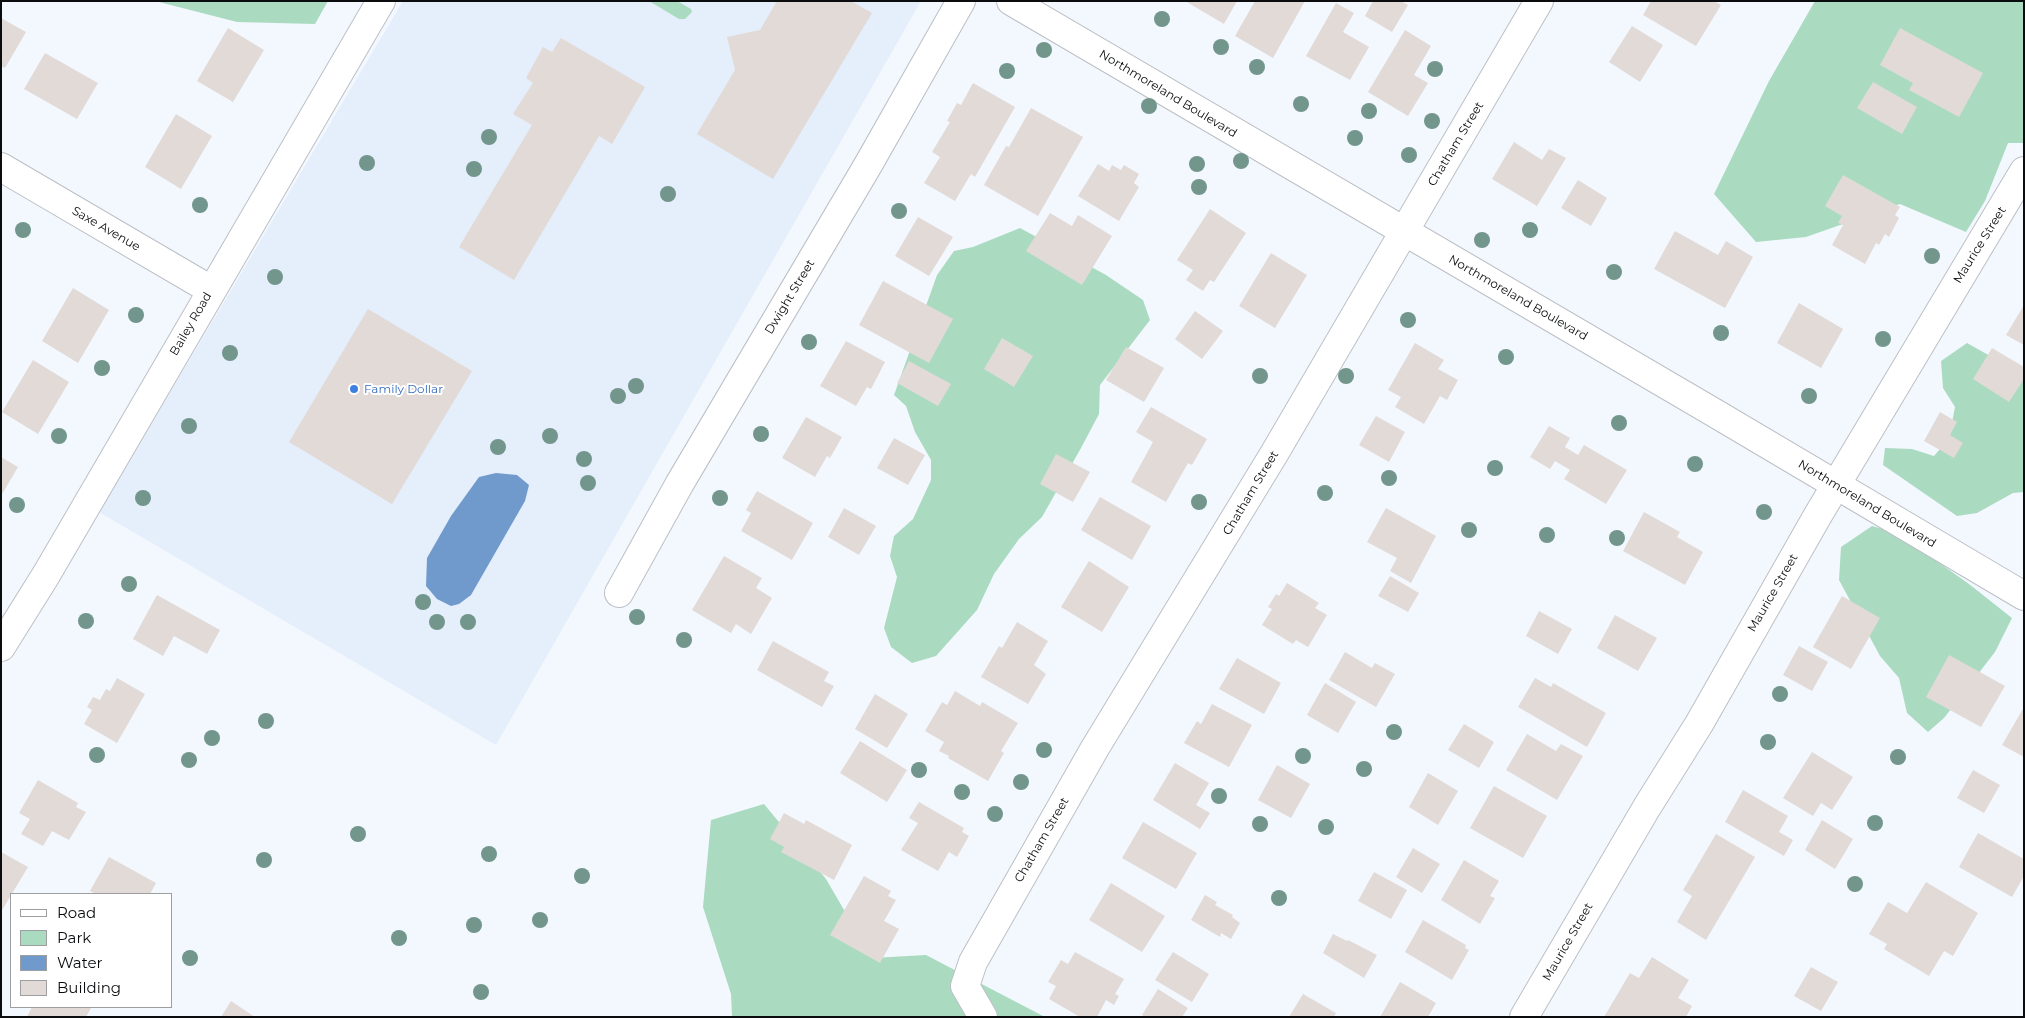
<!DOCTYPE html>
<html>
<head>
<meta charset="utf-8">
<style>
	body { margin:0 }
	#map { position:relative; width:2025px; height:1018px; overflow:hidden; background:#f3f8fe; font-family:Montserrat,sans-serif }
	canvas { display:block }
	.frame { position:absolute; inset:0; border:2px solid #0a0c0e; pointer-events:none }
	.legend { position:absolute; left:10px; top:893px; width:162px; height:115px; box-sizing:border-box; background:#fff; border:1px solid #9d9e9f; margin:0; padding:6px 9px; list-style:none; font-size:15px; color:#0a0c0e }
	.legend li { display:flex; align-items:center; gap:10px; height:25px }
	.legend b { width:25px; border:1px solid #9d9e9f }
</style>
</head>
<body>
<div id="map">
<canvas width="2025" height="1018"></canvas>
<div class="frame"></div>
<ul class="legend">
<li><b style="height:6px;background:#fff"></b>Road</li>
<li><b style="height:14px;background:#aadbc1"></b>Park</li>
<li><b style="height:14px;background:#719acc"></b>Water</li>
<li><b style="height:14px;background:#e1dad7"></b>Building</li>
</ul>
</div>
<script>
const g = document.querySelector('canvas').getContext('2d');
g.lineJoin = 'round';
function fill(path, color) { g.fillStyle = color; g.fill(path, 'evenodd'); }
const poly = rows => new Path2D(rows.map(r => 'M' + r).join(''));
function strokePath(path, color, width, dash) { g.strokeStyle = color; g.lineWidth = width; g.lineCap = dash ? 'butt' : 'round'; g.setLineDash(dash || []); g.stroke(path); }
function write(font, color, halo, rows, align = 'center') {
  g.font = font + ' Montserrat,sans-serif'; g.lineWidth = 4; g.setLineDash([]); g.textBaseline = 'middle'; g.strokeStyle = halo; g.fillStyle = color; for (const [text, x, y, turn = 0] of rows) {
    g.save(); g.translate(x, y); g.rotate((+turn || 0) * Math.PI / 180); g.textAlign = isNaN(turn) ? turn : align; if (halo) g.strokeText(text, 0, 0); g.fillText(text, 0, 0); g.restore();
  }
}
fill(poly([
	[403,1,921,1,496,745,99,512]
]), '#e5eefb');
fill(poly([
	[155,1,328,1,315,24,237,22],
	[649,1,677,1,691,9,692,12,685,19,679,19],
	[1815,1,2024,1,2024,143,2008,143,1985,201,1966,232,1900,204,1806,237,1756,242,1714,194,1769,81],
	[1020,228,1106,275,1143,300,1150,320,1100,385,1099,414,1081,448,1042,517,1019,539,994,574,977,610,936,656,912,663,891,647,884,628,897,577,890,556,894,536,913,519,931,480,931,460,915,432,906,406,894,395,937,275,954,251,973,247],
	[1967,343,2024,375,2024,492,2013,493,1977,513,1957,516,1883,465,1885,448,1912,449,1934,456,1949,438,1955,407,1943,388,1941,361],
	[1872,526,1897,533,1969,584,2012,618,1995,652,1944,718,1928,732,1907,713,1899,678,1880,656,1839,580,1841,547],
	[764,804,826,879,872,958,926,955,1045,1017,732,1017,731,994,703,907,711,820]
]), '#aadbc1');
fill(poly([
	[496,473,517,475,529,485,525,501,471,595,459,604,451,606,437,599,426,586,427,558,451,516,479,477]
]), '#719acc');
fill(poly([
	[777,1,851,1,872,13,773,179,697,134,735,70,727,37,760,30],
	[1185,1,1237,1,1224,24],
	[1255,1,1305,1,1273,58,1235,36],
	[1373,1,1401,1,1408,5,1392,32,1365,16],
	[1651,1,1714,1,1721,5,1696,46,1643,15],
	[1336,3,1354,13,1343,32,1369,47,1350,80,1306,56],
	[1,18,26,32,5,68,1,66],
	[1632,26,1663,45,1640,82,1609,62],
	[228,28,264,50,233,102,197,81],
	[1900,28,1983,73,1959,117,1909,90,1913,83,1880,65],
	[1405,30,1431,46,1414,75,1428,83,1408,116,1368,92],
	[561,38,645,87,612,144,599,136,514,280,459,247,532,125,513,114,533,83,526,78,543,47,552,52],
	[45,53,98,83,77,119,24,89],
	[1873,82,1917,107,1902,134,1857,108],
	[973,83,1015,107,975,177,971,174,955,201,924,183,940,157,932,152,950,122,947,121,957,103,961,105],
	[1031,108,1083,137,1038,216,984,185,1006,146,1009,147],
	[176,114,212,136,181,189,145,167],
	[1514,142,1542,160,1549,149,1566,158,1537,206,1492,179],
	[1098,164,1109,171,1112,165,1121,170,1124,165,1139,174,1134,183,1139,187,1119,221,1078,196],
	[1843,175,1900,207,1895,215,1899,218,1889,237,1885,234,1879,245,1876,243,1865,264,1832,245,1843,225,1838,223,1842,216,1825,206],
	[1578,180,1607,198,1591,226,1561,208],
	[1210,209,1246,233,1214,282,1210,280,1203,291,1186,280,1193,270,1177,260],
	[1050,213,1072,226,1078,215,1112,236,1082,285,1026,251],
	[918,217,953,237,929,276,895,256],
	[1675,231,1718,255,1726,241,1753,257,1725,308,1654,269],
	[1271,253,1307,275,1275,328,1239,306],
	[883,281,953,319,929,363,859,325],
	[73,288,109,310,78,363,42,341],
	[1799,303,1843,329,1821,368,1777,343],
	[2024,305,2024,345,2006,335],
	[368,309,472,371,392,504,289,442],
	[1195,311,1223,331,1202,359,1175,339],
	[1002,338,1033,356,1014,387,984,369],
	[846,341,885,362,871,389,867,387,856,406,820,386],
	[1415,343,1444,360,1438,369,1458,380,1447,400,1440,396,1424,424,1395,407,1401,397,1388,390],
	[1126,347,1164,368,1144,402,1106,380],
	[1992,348,2024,367,2024,379,2009,402,1973,379],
	[33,360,69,382,38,434,2,412],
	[909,361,951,384,938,406,897,383],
	[1151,407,1207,439,1192,465,1188,463,1166,502,1131,482,1153,442,1136,432],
	[1940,412,1957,422,1950,435,1963,443,1954,458,1924,441],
	[1376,416,1405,432,1389,462,1359,445],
	[806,417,842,437,830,458,827,456,815,477,782,458],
	[1549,426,1570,438,1565,447,1578,455,1584,445,1627,470,1606,504,1564,479,1570,470,1555,461,1550,469,1530,457],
	[894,438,925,455,908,485,877,468],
	[1056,454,1090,472,1073,502,1040,484],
	[1,457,18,467,1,496],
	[757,491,813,523,792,560,741,531,751,513,746,510],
	[1100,497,1151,526,1132,560,1081,530],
	[844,508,876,526,859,555,828,537],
	[1386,508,1436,536,1411,583,1390,571,1397,558,1367,542],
	[1644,512,1680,532,1677,537,1703,552,1685,585,1623,551],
	[724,556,762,578,756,588,772,598,751,634,736,624,731,633,692,610],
	[1089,561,1129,587,1102,632,1061,607],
	[1390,576,1419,593,1408,612,1378,596],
	[1287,583,1319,603,1315,608,1327,615,1308,647,1296,640,1293,644,1262,625,1272,609,1268,607,1276,594,1279,596],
	[157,595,220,630,207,654,174,636,163,656,133,639],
	[1842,596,1880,618,1851,669,1813,647],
	[1539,611,1572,629,1558,654,1526,636],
	[1615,615,1657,638,1638,671,1597,648],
	[1017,622,1048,641,1034,665,1046,674,1028,704,981,677,999,646,1002,648],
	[773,641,829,672,824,681,834,686,822,707,757,670],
	[1799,646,1828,662,1812,691,1783,675],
	[1345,652,1372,668,1375,663,1395,674,1376,707,1329,680],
	[1949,655,2005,686,1981,727,1926,697],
	[1237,658,1281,683,1264,714,1219,689],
	[117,678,145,694,117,743,84,724,92,710,87,707,93,697,100,700,106,689,110,691],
	[1535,678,1551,687,1553,683,1606,713,1587,747,1518,707],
	[1325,683,1356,702,1338,733,1307,715],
	[955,691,980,706,982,702,1018,723,1001,751,1004,753,988,781,948,758,949,756,939,751,944,742,925,731,942,702,947,705],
	[875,694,908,714,887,748,855,729],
	[1212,704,1252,725,1229,767,1184,743,1197,721,1201,724],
	[2024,707,2024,757,2002,745],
	[1464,724,1494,742,1479,768,1448,750],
	[1527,734,1556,751,1561,744,1583,756,1557,800,1506,770],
	[860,741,907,770,887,802,840,773],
	[1812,752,1853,777,1832,810,1821,803,1813,816,1783,798],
	[1175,763,1209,783,1196,805,1210,813,1200,829,1153,800],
	[1277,765,1310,784,1291,818,1258,800],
	[1973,770,2000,785,1984,813,1957,798],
	[1428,773,1458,791,1438,825,1409,807],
	[38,780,78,803,76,807,86,812,69,840,52,831,43,846,21,834,30,819,19,813],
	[1494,786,1547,816,1523,858,1470,828],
	[1743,790,1788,816,1779,832,1793,840,1784,856,1725,822],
	[919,802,964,828,962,832,969,836,957,857,949,852,938,871,901,850,918,823,909,818],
	[784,813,804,824,806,820,852,845,834,880,781,852,784,847,770,839],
	[1822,820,1853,839,1835,869,1805,850],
	[1143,822,1197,853,1176,889,1122,858],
	[1978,833,2024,859,2024,876,2012,897,1959,867],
	[1716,834,1755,857,1706,940,1677,922,1692,896,1683,890],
	[1413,848,1440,864,1422,893,1396,877],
	[1,852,28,867,1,912],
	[109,857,156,883,150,894,96,894,90,891],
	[1464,860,1499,881,1490,896,1495,898,1480,924,1441,900],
	[1374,872,1407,890,1391,919,1358,901],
	[864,876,891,891,888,896,896,900,884,921,899,929,880,963,830,935],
	[1926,882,1978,913,1953,956,1944,951,1929,976,1884,949,1887,944,1869,934,1888,902,1907,913],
	[1111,883,1165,916,1142,952,1089,920],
	[1205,895,1217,902,1215,905,1233,915,1232,917,1240,923,1231,939,1221,933,1220,937,1191,920],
	[1423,920,1466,945,1465,948,1469,950,1452,980,1405,952],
	[1333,934,1347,941,1348,940,1377,955,1364,978,1323,953],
	[1075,952,1124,979,1115,994,1119,996,1114,1005,1106,1000,1097,1017,1080,1017,1049,999,1056,986,1048,982,1061,960,1068,964],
	[1173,952,1209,974,1192,1002,1155,980],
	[1652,957,1689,980,1678,998,1692,1006,1686,1017,1604,1017,1630,973,1639,978],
	[1811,967,1838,982,1821,1011,1794,996],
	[1400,982,1436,1003,1428,1017,1380,1017],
	[1158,989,1188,1008,1182,1017,1145,1017,1142,1015],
	[1303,994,1336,1013,1334,1017,1289,1017],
	[231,1001,255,1017,221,1017],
	[32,1007,88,1007,91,1008,86,1017,27,1017]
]), '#e1dad7');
const minor = poly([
	[1011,1,1713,412,2024,596],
	[1,167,211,290],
	[619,593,680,483,868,165,961,1],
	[1,647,46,575,381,1],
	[983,1017,965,986,973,962,1095,748,1274,454,1539,1],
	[1524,1017,1647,807,1699,724,1818,515,2024,171]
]);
strokePath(minor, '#bcc0c6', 30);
strokePath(minor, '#fff', 28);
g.fillStyle = '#72958c';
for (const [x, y] of [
	[1162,19],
	[1221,47],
	[1044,50],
	[1257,67],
	[1435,69],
	[1007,71],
	[1301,104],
	[1149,106],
	[1369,111],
	[1432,121],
	[489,137],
	[1355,138],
	[1409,155],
	[1241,161],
	[367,163],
	[1197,164],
	[474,169],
	[1199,187],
	[668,194],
	[200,205],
	[899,211],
	[23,230],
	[1530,230],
	[1482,240],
	[1932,256],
	[1614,272],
	[275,277],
	[136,315],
	[1408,320],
	[1721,333],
	[1883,339],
	[809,342],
	[230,353],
	[1506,357],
	[102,368],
	[1260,376],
	[1346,376],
	[636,386],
	[618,396],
	[1809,396],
	[1619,423],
	[189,426],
	[761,434],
	[59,436],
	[550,436],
	[498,447],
	[584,459],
	[1695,464],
	[1495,468],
	[1389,478],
	[588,483],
	[1325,493],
	[143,498],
	[720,498],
	[1199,502],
	[17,505],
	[1764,512],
	[1469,530],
	[1547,535],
	[1617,538],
	[129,584],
	[423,602],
	[637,617],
	[86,621],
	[437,622],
	[468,622],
	[684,640],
	[1780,694],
	[266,721],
	[1394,732],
	[212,738],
	[1768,742],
	[1044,750],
	[97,755],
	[1303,756],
	[1898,757],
	[189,760],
	[1364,769],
	[919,770],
	[1021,782],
	[962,792],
	[1219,796],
	[995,814],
	[1875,823],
	[1260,824],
	[1326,827],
	[358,834],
	[489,854],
	[264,860],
	[582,876],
	[1855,884],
	[1279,898],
	[540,920],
	[474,925],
	[399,938],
	[190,958],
	[481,992]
]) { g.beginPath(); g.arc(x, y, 8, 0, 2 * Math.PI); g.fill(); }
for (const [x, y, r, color] of [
	[354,389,5,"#3f7fe0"]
]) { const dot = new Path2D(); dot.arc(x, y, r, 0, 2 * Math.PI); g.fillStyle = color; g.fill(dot); strokePath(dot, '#fff', 2); }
write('12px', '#0a0c0e', '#fff', [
	["Northmoreland Boulevard",1168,94,31],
	["Chatham Street",1456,144,-59],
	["Saxe Avenue",106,229,30],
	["Maurice Street",1980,245,-58],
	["Dwight Street",790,297,-59],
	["Northmoreland Boulevard",1518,298,30],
	["Bailey Road",191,324,-60],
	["Chatham Street",1251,493,-59],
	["Northmoreland Boulevard",1867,504,31],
	["Maurice Street",1773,593,-60],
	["Chatham Street",1042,840,-60],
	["Maurice Street",1568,942,-60]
]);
write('12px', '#366cbe', '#fff', [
	["Family Dollar",364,389]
], 'left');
</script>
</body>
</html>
